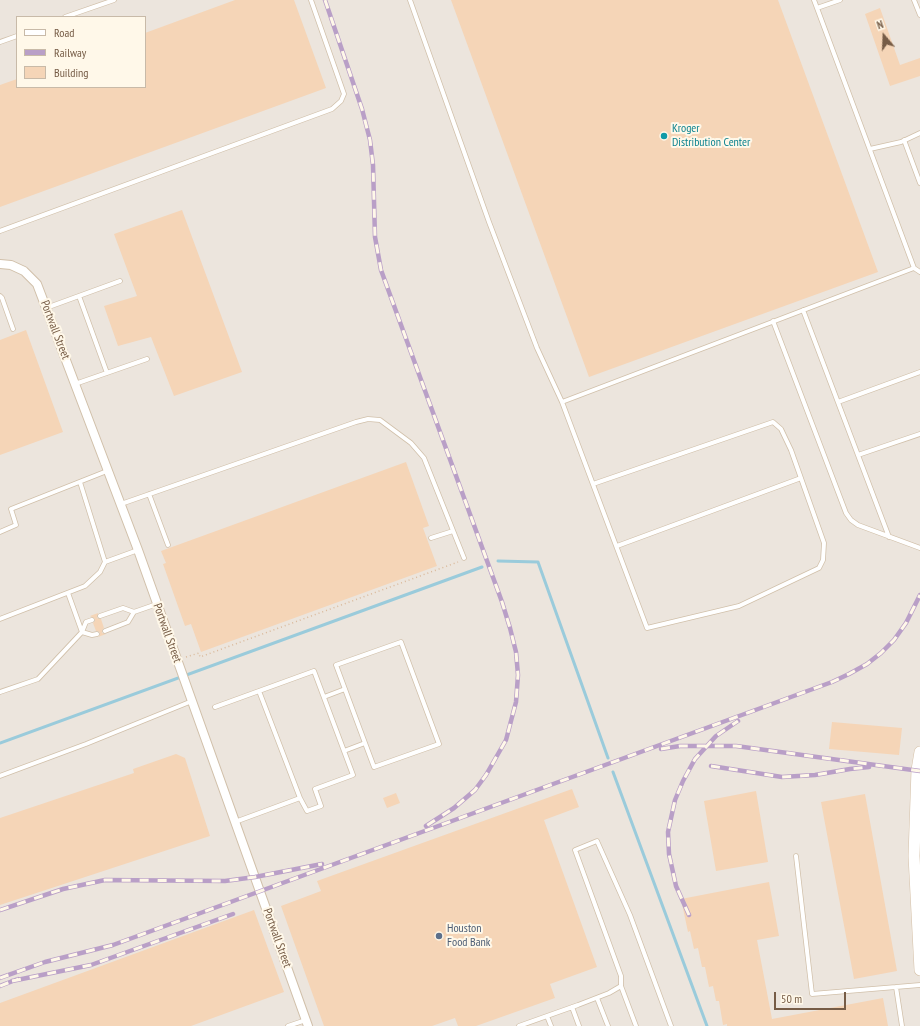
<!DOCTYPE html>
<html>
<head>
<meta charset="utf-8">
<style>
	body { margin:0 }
	#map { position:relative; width:920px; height:1026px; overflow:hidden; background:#fef5e1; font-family:"PT Sans Narrow",sans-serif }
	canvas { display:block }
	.legend { position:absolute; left:16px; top:16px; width:130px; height:72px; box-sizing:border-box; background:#fff8e9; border:1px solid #c8baa8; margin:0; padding:5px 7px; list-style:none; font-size:12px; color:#765c46 }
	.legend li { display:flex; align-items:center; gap:8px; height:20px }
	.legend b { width:20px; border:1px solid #c8baa8 }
	.north { position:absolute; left:864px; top:16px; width:40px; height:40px; -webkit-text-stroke:3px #fff8e9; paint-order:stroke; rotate:341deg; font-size:11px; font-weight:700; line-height:16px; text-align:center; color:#765c46 }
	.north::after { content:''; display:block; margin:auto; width:14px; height:18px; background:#765c46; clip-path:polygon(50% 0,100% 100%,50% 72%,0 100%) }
	.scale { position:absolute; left:774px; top:992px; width:72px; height:18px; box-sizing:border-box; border:2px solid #765c46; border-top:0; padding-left:5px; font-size:12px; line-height:14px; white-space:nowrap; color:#765c46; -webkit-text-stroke:3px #fff8e9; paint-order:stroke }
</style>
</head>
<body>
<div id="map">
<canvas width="920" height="1026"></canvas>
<ul class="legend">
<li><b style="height:5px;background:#fff"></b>Road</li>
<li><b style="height:5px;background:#b99fc7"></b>Railway</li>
<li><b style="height:11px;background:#f5d5b7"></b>Building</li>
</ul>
<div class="north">N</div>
<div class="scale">50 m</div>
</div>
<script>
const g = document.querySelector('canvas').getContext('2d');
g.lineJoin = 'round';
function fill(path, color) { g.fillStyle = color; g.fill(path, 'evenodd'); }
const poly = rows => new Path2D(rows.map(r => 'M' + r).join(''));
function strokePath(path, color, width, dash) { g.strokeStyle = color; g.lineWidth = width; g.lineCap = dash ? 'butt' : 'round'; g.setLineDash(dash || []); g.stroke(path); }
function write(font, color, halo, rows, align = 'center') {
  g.font = font + ' "PT Sans Narrow",sans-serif'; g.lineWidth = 4; g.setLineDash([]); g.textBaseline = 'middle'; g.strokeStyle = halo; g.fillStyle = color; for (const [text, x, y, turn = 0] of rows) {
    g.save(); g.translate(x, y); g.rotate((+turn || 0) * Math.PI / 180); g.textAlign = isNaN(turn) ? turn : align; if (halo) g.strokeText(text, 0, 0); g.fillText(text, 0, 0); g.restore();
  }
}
fill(poly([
	[0,0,920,0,920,1026,0,1026],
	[17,17,145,17,145,87,17,87]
]), '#ece5dd');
strokePath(poly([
	[498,561,538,562,608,758],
	[0,743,482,567],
	[613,772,707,1026]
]), '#9acbdb', 3);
fill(poly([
	[235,0,294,0,326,88,0,207,0,85,17,79,17,87,145,87,145,33],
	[451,0,778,0,878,272,589,377],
	[880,8,900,65,920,58,920,76,890,86,865,14],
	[182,210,242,372,174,396,151,337,118,346,104,306,137,296,114,234],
	[26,330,63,432,0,455,0,340],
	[406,462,429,526,423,528,437,566,201,652,191,624,185,626,163,564,166,563,161,551],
	[98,613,97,618,101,619,104,628,102,630,102,633,106,634,98,637,100,635,100,633,98,631,96,631,93,623,95,621,95,619,90,616],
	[832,722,902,728,899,755,829,749],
	[176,754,185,758,210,836,0,905,0,818,134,773,133,769],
	[572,789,579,807,544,820,597,967,550,984,555,998,476,1026,458,1026,455,1018,432,1026,324,1026,281,906,321,891,317,881],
	[756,791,768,862,716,871,704,801],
	[396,793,400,803,387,808,383,798],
	[865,794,897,971,854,979,821,802],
	[769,882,779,936,757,940,772,1019,883,998,888,1026,727,1026,727,1024,723,1025,719,1001,716,1001,713,986,709,987,705,967,702,967,698,948,694,949,690,931,688,932,681,899],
	[254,910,284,992,191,1026,0,1026,0,1003]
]), '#f5d5b7');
const lane = poly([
	[410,0,489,222,537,348,562,402,647,628,739,606,819,568,823,560,824,543,791,450,781,429,773,422,593,484],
	[814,0,914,268,920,272],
	[914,0,920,15],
	[817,8,840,0],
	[65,17,114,0],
	[0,42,17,36],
	[904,140,920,183],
	[870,149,901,142,920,133],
	[0,231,332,109,341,101,344,94,311,0],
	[0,296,2,298,13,329],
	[79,296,107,373],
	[46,308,120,281],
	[803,310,889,537],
	[773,321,846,513,851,520,858,525,920,548],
	[75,384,147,359],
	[562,402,914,268],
	[838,402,920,372],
	[858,455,920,434],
	[149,494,168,545],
	[121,504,356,422,368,419,380,420,411,443,424,458,464,558],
	[0,532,16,525,11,509,107,471],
	[431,538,453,531],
	[617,546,801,478],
	[105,562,138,550],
	[68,593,82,632,92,635,97,634],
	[100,616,123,608,134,612],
	[0,619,85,586,100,572,105,562,80,482],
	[105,631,128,622,134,612,157,604],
	[0,692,38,679,82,632,86,622,92,620],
	[324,697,345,689],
	[215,707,259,691],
	[344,751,365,743,374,767,439,744,401,642,336,665,365,743],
	[0,776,86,744,192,701],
	[235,822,300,798,259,691,314,671,353,775,315,789,321,806,307,811,300,798],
	[796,856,812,994,920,985],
	[621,986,636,1026],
	[896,987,902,1026],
	[597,998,608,1026],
	[572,1007,579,1026],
	[547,1016,551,1026],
	[288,1026,306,1020],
	[519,1026,578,1005,609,993,621,986,621,976,575,850,597,841,630,915,671,1026]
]);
const street = poly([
	[0,264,11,265,24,271,37,284,138,550,308,1026]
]);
const secondary = poly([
	[920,752,917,770,914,856,920,970]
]);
strokePath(lane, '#d1c0aa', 5.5);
strokePath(street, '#d1c0aa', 10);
strokePath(secondary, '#d5c0a7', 12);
strokePath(poly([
	[186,657,199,653,200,657,458,562]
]), '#dab99a', 1.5, [1, 3]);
strokePath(lane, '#fff', 4);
strokePath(street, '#fff', 8);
strokePath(secondary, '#fff', 11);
const rail = poly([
	[325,0,362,109,370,140,373,165,375,237,381,270,502,602,510,628,516,652,518,675,516,702,506,740,486,775,475,790,454,808,426,826],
	[661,749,680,746,736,746,920,771],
	[711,766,782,777,815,775,850,769,869,767],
	[0,910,63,889,105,880,225,881,255,877,322,864],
	[689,915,676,886,669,854,668,832,675,800,683,781,695,759,716,736,738,721],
	[0,978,45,962,113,945,832,682,849,674,867,664,881,653,894,640,906,623,920,595],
	[12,981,91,965,233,914],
	[0,986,18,979]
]);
strokePath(rail, '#b99fc7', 4.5);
strokePath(rail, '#fff8e9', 3, [9]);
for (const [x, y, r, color] of [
	[664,136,4,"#0f9aa8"],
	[439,936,4,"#5c6f8a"]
]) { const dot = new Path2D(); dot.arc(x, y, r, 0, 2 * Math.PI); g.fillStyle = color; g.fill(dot); strokePath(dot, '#fff8e9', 1.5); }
write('12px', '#0d838f', '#fff8e9', [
	["Kroger",672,129],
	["Distribution Center",672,143]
], 'left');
write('12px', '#765c46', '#fff8e9', [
	["Portwall Street",55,330,69],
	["Portwall Street",167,633,70],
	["Portwall Street",277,938,70]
]);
write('12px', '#4e5e75', '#fff8e9', [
	["Houston",447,929],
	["Food Bank",447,943]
], 'left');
</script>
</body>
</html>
